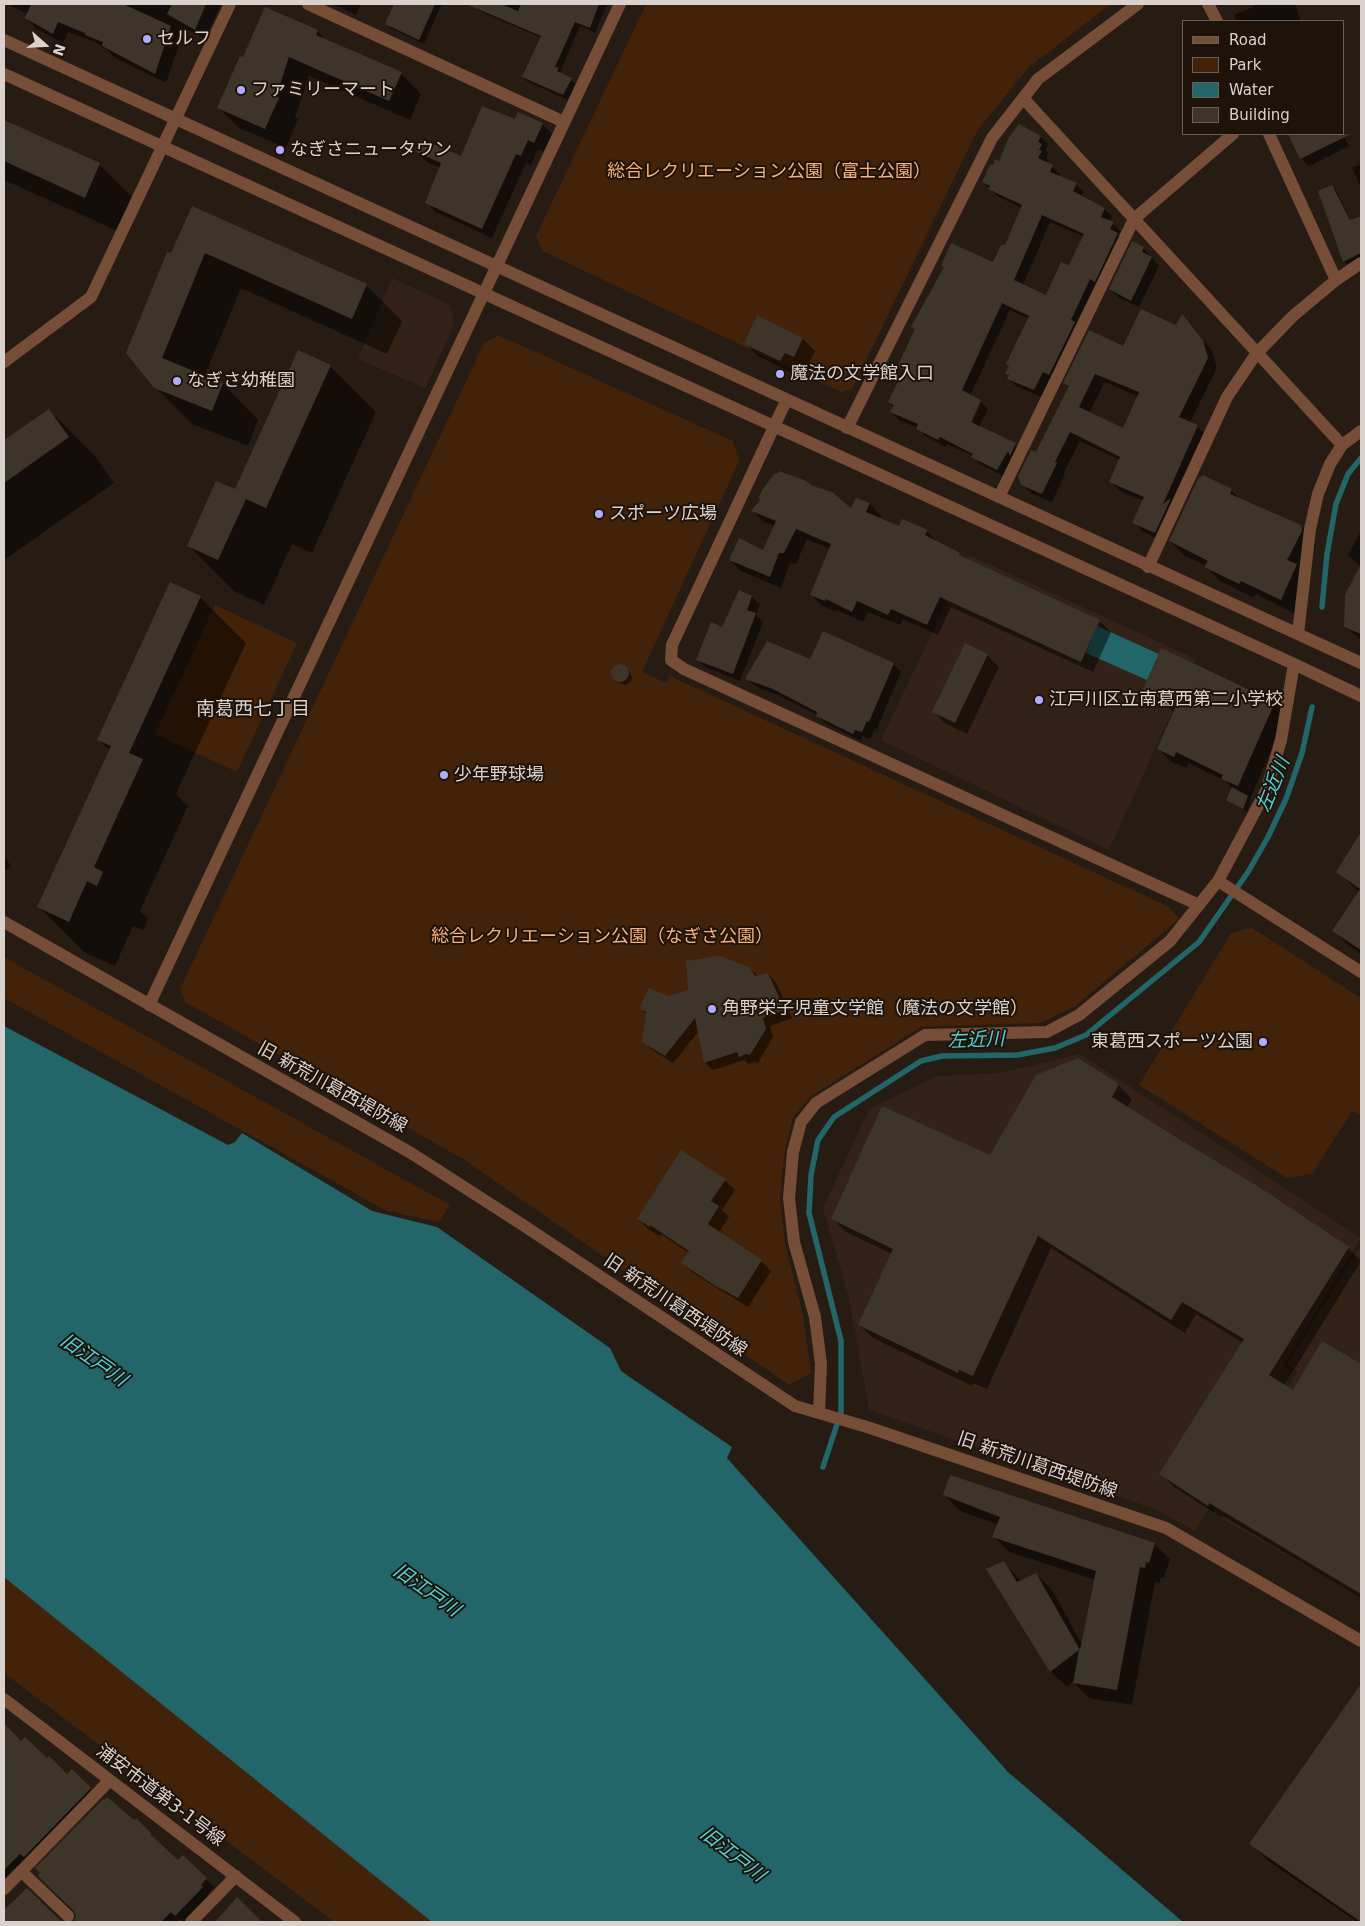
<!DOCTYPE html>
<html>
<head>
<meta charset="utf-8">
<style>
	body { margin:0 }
	#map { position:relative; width:1365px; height:1926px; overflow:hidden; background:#271c14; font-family:"DejaVu Sans",sans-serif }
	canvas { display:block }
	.frame { position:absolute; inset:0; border:5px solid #dad2cd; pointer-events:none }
	.legend { position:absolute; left:1182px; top:20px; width:162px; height:115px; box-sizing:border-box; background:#1d130b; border:1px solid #695f59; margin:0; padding:6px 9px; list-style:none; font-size:15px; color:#dad2cd }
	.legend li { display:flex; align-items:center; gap:10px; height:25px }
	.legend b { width:25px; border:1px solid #695f59 }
	.north { position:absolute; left:20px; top:20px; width:50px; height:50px; -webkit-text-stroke:4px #1d130b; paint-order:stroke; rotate:109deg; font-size:14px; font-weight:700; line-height:20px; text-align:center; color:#dad2cd }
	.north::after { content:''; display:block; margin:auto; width:18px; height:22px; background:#dad2cd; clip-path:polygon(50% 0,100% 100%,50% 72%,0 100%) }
</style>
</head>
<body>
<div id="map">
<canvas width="1365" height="1926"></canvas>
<div class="frame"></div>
<ul class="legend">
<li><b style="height:6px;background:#764e37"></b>Road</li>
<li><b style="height:14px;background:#422208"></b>Park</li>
<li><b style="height:14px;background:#226669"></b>Water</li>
<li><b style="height:14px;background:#3e352a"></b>Building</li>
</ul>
<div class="north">N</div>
</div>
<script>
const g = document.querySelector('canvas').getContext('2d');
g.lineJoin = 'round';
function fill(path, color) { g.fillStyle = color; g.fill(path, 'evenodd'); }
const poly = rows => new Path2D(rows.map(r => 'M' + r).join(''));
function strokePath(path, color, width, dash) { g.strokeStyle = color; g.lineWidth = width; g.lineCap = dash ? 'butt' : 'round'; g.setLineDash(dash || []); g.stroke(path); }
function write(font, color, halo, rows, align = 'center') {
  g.font = font + ' "DejaVu Sans","Noto Sans JP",sans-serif'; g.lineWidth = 4; g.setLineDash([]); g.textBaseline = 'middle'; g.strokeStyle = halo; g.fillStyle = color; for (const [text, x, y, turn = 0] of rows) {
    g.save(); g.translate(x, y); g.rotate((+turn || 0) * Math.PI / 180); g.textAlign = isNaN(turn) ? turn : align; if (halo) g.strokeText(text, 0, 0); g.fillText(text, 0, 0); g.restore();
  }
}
fill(poly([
	[392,278,450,305,455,323,425,388,358,359],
	[969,555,1196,659,1109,850,881,740],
	[1080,1054,1361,1238,1283,1366,1293,1373,1195,1531,1155,1509,869,1410,849,1298,823,1208,869,1109,937,1076,1000,1073],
	[1361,1245,1361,1597,1212,1513,1297,1372,1287,1364]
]), '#332217');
fill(poly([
	[646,4,1111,4,1029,67,977,131,852,389,841,392,542,251,536,236],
	[498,335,733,441,739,461,642,672,666,683,670,676,1169,907,1179,919,1074,1007,1040,1023,921,1027,811,1096,793,1118,785,1149,780,1198,785,1244,803,1315,811,1373,789,1385,463,1159,185,1002,180,989,484,343],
	[215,605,297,643,237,772,155,734],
	[1252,928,1361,998,1361,1116,1352,1111,1312,1174,1287,1178,1139,1085,1231,933],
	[4,957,450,1205,439,1222,385,1210,4,998],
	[4,1572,456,1922,334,1922,4,1673]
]), '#422208');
fill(poly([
	[1097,626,1159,654,1147,680,1086,653],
	[4,1026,228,1145,235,1142,242,1133,372,1211,437,1227,610,1348,621,1371,732,1447,727,1458,1008,1772,1183,1922,432,1922,4,1577]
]), '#226669');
fill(poly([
	[7,4,221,4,205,39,185,28,166,83,114,57,106,49,94,42,68,32,63,43,37,29,26,18,28,14],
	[333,4,361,4,356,15],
	[395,4,442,4,424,44,392,29,387,24],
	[473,4,607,4,595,33,580,26,560,72,576,84,568,100,528,82,523,77,542,38,481,12,476,7,477,5],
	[1257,4,1295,4,1301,21,1235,21,1234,15,1253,7,1253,5],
	[317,31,326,41,401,73,421,94,410,120,309,76,295,117,298,119,286,148,239,128,219,108,243,59],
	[4,121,99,164,134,199,120,232,4,180],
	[515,121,542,124,552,134,544,152,538,149,531,165,526,163,492,238,436,212,426,202,441,168,427,162,417,152,462,158],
	[1297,134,1343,134,1349,146,1309,166,1301,159,1291,136],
	[1041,137,1048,144,1046,150,1048,153,1047,162,1060,174,1058,177,1076,184,1084,192,1081,196,1104,209,1112,216,1110,222,1121,231,1118,235,1125,242,1042,397,1016,386,1009,379,1010,377,1007,374,1029,319,1010,310,970,396,981,402,978,402,967,427,970,428,981,402,988,409,979,427,1015,444,1023,452,1005,477,980,464,973,456,947,444,946,447,925,436,918,428,899,420,892,412,894,407,889,402,904,372,899,367,916,330,912,326,993,264,1006,247,1022,208,997,196,983,182,999,162],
	[1050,222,1084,237,1069,267,1046,296,1023,285],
	[1361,164,1361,187,1352,168],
	[1332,187,1336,190,1351,221,1361,217,1361,244,1358,245,1361,252,1361,258,1347,264,1344,261],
	[192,207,366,285,402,321,387,354,241,288,204,377,223,384,258,420,248,446,192,424,155,387,171,255],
	[1143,248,1159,266,1139,307,1118,297,1110,289],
	[1191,325,1212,351,1217,368,1190,423,1197,426,1206,435,1164,542,1143,532,1134,522,1144,501,1120,491,1111,482,1120,460,1080,441,1064,472,1065,474,1052,502,1032,494,1022,484,1070,388,1065,383,1123,348,1177,327],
	[1105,382,1139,397,1124,429,1089,413],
	[803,339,815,351,806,369,797,365,792,373,758,356,746,344],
	[330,366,376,412,312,553,292,544,264,605,234,591,188,545,236,491],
	[49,410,95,456,114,483,4,560,4,442],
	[1231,490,1241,500,1301,526,1315,541,1316,546,1303,572,1311,580,1295,614,1256,594,1254,598,1220,581,1206,566,1185,556,1170,541],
	[857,499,870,504,881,516,879,519,900,528,927,531,938,543,963,558,1099,621,1111,632,1093,672,951,607,938,635,903,619,900,625,868,612,863,622,837,610,836,611,822,606,811,594,830,549,807,539,796,564,790,563,781,588,741,571,730,560,764,551,775,526,764,522,753,511,852,510],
	[1361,531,1361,566,1348,555],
	[1361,567,1361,639,1356,636,1345,626,1346,596],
	[739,591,752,597,760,605,756,615,763,622,740,681,705,667,697,659,723,629],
	[200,597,246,643,176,794,188,806,140,911,148,919,143,931,133,926,115,966,84,952,38,906,110,751,98,739],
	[987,655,999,667,967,734,946,724,934,712],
	[811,660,893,664,901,672,877,729,875,728,870,739,863,736,861,741,825,723,817,715,782,697,755,686,747,679],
	[622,665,630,672,632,678,630,682,625,685,620,683,613,675,613,670,616,666],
	[1144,690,1274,703,1287,715,1250,799,1251,801,1247,812,1227,800,1232,788,1225,781,1189,763,1186,768,1170,761,1158,748,1175,711,1156,702],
	[1361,836,1361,954,1348,945,1333,931,1359,892,1338,872],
	[4,856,11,866,4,871],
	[750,968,759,977,768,974,776,982,792,1018,770,1026,773,1037,758,1063,755,1062,748,1064,744,1060,713,1070,705,1063,699,1031,673,1063,651,1049,643,1041,647,1015,640,1009],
	[1077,1059,1118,1085,1132,1099,1127,1108,1348,1248,1361,1261,1284,1386,1293,1391,1322,1343,1361,1366,1361,1598,1223,1516,1222,1518,1174,1487,1161,1474,1243,1343,1196,1314,1185,1333,1051,1248,987,1389,973,1383,972,1386,873,1338,859,1325,892,1254,846,1232,832,1218,991,1157],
	[725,1180,735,1190,722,1210,729,1217,718,1233,761,1261,771,1271,748,1307,693,1273,683,1263,689,1253,661,1234,660,1236,648,1229,638,1219],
	[945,1495,1154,1544,1170,1559,1164,1578,1161,1577,1160,1583,1155,1582,1132,1705,1089,1698,1073,1682,1067,1687,1051,1672,988,1569,1003,1562,1021,1581,1036,1574,1052,1590,1082,1644,1096,1580,1009,1552,994,1537,998,1525,960,1511],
	[1358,1691,1361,1693,1361,1922,1357,1922,1267,1860,1251,1844],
	[4,1725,21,1742,67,1776,72,1771,99,1797,18,1872,14,1868,4,1879],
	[136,1820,178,1862,206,1879,214,1887,208,1894,210,1896,185,1922,180,1919,176,1922,75,1922],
	[27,1889,61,1922,4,1922,4,1913]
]), '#0007');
strokePath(poly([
	[1322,607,1327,554,1336,504,1348,474,1361,458],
	[823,1467,841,1412,841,1341,809,1213,811,1175,818,1140,834,1117,921,1061,942,1056,1017,1055,1055,1048,1086,1035,1199,942,1248,872,1268,837,1286,799,1302,753,1312,707]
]), '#226669', 5.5);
fill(poly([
	[31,4,123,4,171,26,155,74,102,46,103,42,85,35,85,33,58,22,53,34,25,18],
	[172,4,206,4,195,30,167,14],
	[394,4,435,4,419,40,385,24],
	[466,4,501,4,518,11,521,4,599,4,590,28,575,22,555,67,559,68,557,71,572,78,563,95,522,77,541,36],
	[265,7,318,30,316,35,402,72,389,101,289,57,276,96,279,98,265,129,217,108,240,56,243,57],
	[482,106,515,119,518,112,543,123,534,143,528,140,521,156,516,154,482,229,425,203,441,163,416,152,422,139,461,156],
	[4,120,100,163,85,198,4,161],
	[1019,124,1041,136,1038,142,1042,144,1039,150,1042,151,1038,158,1053,165,1050,172,1077,183,1073,191,1105,208,1101,217,1114,222,1110,229,1118,233,1095,282,1090,279,1071,320,1075,322,1049,375,1043,372,1034,390,1007,379,1009,375,1005,374,1009,366,1006,364,1029,316,1002,303,962,390,981,400,971,422,1016,443,1010,456,1008,451,997,470,971,457,973,454,940,437,938,440,916,429,918,424,890,412,894,405,888,402,904,370,897,367,915,329,911,327,944,267,941,266,951,243,993,262,1001,245,1005,245,1022,205,988,189,990,186,982,182,990,165,993,165,995,159,999,161,1009,137],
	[1042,215,1084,234,1069,265,1061,262,1046,295,1014,280],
	[1288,134,1351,134,1300,159],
	[1332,185,1350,220,1361,216,1361,253,1343,262,1318,191],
	[192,206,367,284,352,319,205,253,162,358,223,383,212,411,154,388,126,353,167,252,171,253],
	[1132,241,1144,247,1142,252,1152,257,1131,301,1109,289],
	[1141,309,1176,325,1182,314,1203,340,1208,358,1179,417,1198,425,1163,504,1171,498,1155,533,1132,523,1144,497,1109,482,1120,457,1070,432,1055,462,1057,463,1042,494,1021,485,1018,476,1031,450,1036,452,1069,386,1063,383,1089,330,1123,346],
	[1095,374,1139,392,1123,428,1079,407],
	[757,315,803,338,794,357,785,353,780,361,744,344],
	[298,350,331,365,266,508,246,499,218,560,187,546,216,481,235,489],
	[49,409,69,437,4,483,4,440],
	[779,471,806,481,813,486,832,492,851,508,856,498,870,503,866,512,899,526,902,519,928,530,925,535,960,553,959,555,1100,620,1081,662,940,597,927,625,891,609,888,615,857,601,852,612,826,599,825,601,810,595,831,544,796,529,784,553,779,553,770,577,729,560,739,538,763,550,776,521,751,511,760,500,759,497,762,490,775,473,779,473],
	[1203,475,1232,489,1230,494,1301,525,1302,531,1287,560,1297,564,1281,600,1241,581,1239,584,1204,567,1208,561,1169,541,1198,479],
	[1361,564,1361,634,1344,627,1345,595],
	[170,582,201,596,129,753,143,759,94,867,103,872,97,886,87,881,69,922,37,907,111,746,97,740],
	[739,590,752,596,747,610,756,613,733,674,696,660,711,622,722,627],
	[823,631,894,663,869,722,867,721,862,732,855,730,853,734,816,716,817,712,773,689,745,679,767,641,810,659],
	[965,643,988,654,955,723,932,712],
	[1161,648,1275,702,1238,786,1221,779,1223,775,1176,752,1174,757,1157,749,1176,706,1143,690],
	'611 673a9 9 0 1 1 18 0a9 9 0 1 1-18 0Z',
	[1232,787,1248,796,1243,809,1226,800],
	[1361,832,1361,950,1332,931,1360,889,1336,872],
	[717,956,720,956,750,967,755,976,768,973,785,1010,763,1018,766,1029,750,1055,746,1054,739,1057,737,1052,704,1063,695,1018,665,1056,642,1042,646,1012,639,1009,649,988,669,996,688,990,686,961],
	[1078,1058,1119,1084,1112,1097,1187,1144,1256,1185,1349,1247,1269,1375,1293,1390,1322,1341,1361,1364,1361,1594,1209,1503,1208,1506,1159,1474,1244,1339,1182,1302,1171,1320,1038,1236,973,1376,959,1370,958,1373,858,1325,893,1249,831,1219,882,1106,990,1155,1036,1075],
	[681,1150,726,1179,711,1201,719,1206,708,1224,762,1260,738,1298,714,1285,681,1263,689,1251,650,1225,650,1227,637,1219],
	[950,1475,1155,1543,1149,1563,1146,1562,1145,1568,1140,1567,1117,1690,1073,1683,1079,1650,1050,1672,986,1569,1004,1561,1017,1582,1036,1573,1080,1650,1096,1571,992,1537,1000,1517,943,1495],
	[1361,1684,1361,1922,1249,1844],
	[4,1723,21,1741,25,1737,47,1758,49,1756,67,1774,72,1769,91,1788,24,1857,20,1854,4,1870],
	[107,1797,134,1820,136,1818,151,1833,150,1834,178,1860,183,1855,207,1878,201,1885,203,1887,175,1916,171,1912,161,1922,73,1922,76,1917,74,1911,38,1876,40,1873,35,1868,103,1799,104,1800],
	[27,1888,62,1922,63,1922,4,1922,4,1910],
	[237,1897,262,1922,215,1922]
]), '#3e352a');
strokePath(poly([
	[308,4,564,122],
	[1208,4,1217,21],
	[1023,98,1342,445],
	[1269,134,1336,280],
	[786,401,672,645,671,660,684,669,1199,905],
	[847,428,992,138,1038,79,1138,4],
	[999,497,1134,219,1233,134],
	[1148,567,1227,397,1256,354,1293,316,1336,280,1361,263],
	[1218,881,1361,972],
	[4,1699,295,1922],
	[21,1871,68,1916],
	[4,1889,110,1780],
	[191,1922,236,1876]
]), '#764e37', 12);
strokePath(poly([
	[4,40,1361,663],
	[4,74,1294,664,1361,696],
	[4,362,91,297,230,4],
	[1298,634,1310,529,1318,494,1330,464,1342,445,1361,431],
	[4,922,411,1153,526,1227,795,1406,867,1427,1166,1528,1361,1641],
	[149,1005,620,4],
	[819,1413,821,1364,815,1317,794,1242,789,1198,793,1152,801,1122,816,1103,925,1035,1047,1032,1079,1015,1170,941,1218,881,1266,791,1281,740,1294,664]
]), '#764e37', 12);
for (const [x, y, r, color] of [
	[147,39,5,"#b1adfa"],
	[241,90,5,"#b1adfa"],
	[280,150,5,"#b1adfa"],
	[780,374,5,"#b1adfa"],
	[177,381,5,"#b1adfa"],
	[599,514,5,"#b1adfa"],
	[1039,700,5,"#b1adfa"],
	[444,775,5,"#b1adfa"],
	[712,1009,5,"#b1adfa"],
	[1263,1042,5,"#b1adfa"]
]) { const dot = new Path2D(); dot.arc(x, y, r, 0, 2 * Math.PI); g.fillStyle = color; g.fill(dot); strokePath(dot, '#1d130b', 2); }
write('18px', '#dad2cd', '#1d130b', [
	["セルフ",157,39],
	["ファミリーマート",251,90],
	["なぎさニュータウン",290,150],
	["魔法の文学館入口",790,374],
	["なぎさ幼稚園",187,381],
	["スポーツ広場",609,514],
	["江戸川区立南葛西第二小学校",1049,700],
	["少年野球場",454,775],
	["角野栄子児童文学館（魔法の文学館）",722,1009],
	["東葛西スポーツ公園",1253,1042,"right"]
], 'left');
write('18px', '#fbaf79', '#1d130b', [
	["総合レクリエーション公園（富士公園）",769,172],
	["総合レクリエーション公園（なぎさ公園）",602,937]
]);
write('18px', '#dad2cd', '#1d130b', [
	["旧 新荒川葛西堤防線",332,1088,29],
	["旧 新荒川葛西堤防線",675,1306,34],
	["旧 新荒川葛西堤防線",1037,1466,19],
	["浦安市道第3-1号線",160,1796,37]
]);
write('19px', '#dad2cd', '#1d130b', [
	["南葛西七丁目",253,710]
]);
write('italic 19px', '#51d5da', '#1d130b', [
	["左近川",1274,785,-68],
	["左近川",976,1041,-2],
	["旧江戸川",93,1361,35],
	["旧江戸川",426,1591,35],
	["旧江戸川",732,1855,38]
]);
</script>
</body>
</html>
